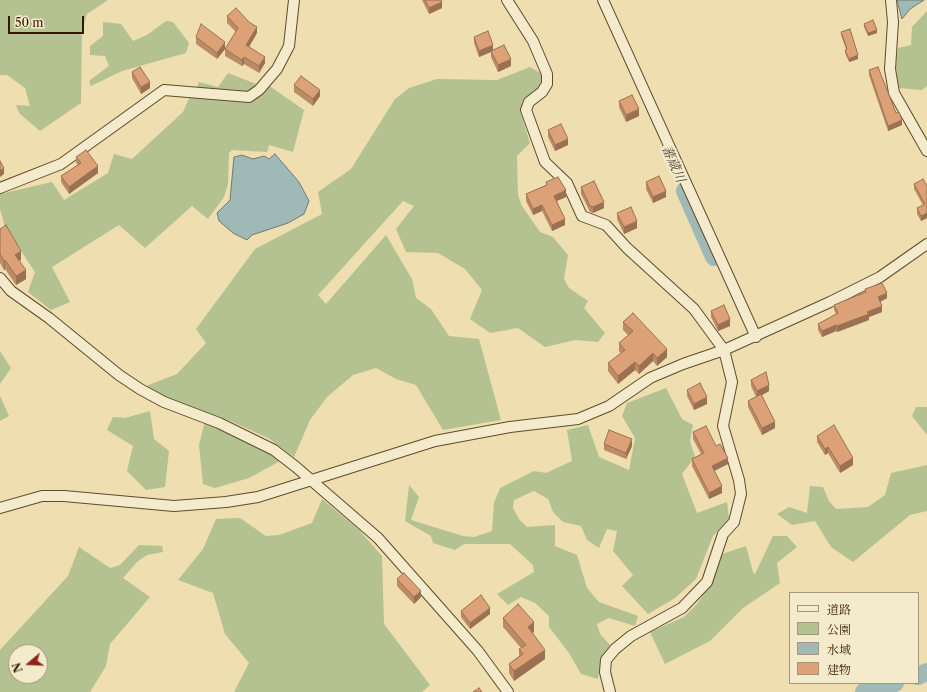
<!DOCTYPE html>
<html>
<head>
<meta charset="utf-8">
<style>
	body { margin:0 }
	#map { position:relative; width:927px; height:692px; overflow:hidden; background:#eedeb0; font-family:"Libre Caslon Text","Noto Serif JP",serif }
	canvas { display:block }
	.legend { position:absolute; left:789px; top:592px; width:130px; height:92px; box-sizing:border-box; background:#f4eacc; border:1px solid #a7967a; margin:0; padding:5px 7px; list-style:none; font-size:12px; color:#341900 }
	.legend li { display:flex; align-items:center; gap:8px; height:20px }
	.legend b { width:20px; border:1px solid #a7967a }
	.north { position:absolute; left:8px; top:644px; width:40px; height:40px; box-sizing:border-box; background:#f4eacc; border:1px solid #a7967a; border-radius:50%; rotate:251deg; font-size:11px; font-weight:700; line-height:16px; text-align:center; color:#341900 }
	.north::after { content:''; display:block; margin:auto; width:14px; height:18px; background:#8f2418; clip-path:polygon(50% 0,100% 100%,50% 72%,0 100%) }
	.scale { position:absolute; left:8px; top:16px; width:76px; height:18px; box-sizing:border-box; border:2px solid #341900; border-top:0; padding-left:5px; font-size:12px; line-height:14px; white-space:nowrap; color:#341900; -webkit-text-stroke:3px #f4eacc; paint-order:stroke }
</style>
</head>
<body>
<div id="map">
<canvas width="927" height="692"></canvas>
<ul class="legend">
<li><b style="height:5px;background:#f4eacc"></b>道路</li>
<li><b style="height:11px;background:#b3c290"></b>公園</li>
<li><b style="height:11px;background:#9fb9b7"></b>水域</li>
<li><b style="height:11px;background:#dca177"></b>建物</li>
</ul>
<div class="north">N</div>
<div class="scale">50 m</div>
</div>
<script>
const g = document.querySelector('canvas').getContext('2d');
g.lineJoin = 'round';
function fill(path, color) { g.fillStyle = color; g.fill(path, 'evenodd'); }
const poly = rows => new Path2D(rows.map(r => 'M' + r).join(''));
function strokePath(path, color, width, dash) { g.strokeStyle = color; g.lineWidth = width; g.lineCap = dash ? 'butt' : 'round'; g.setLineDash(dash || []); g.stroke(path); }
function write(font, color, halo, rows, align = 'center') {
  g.font = font + ' "Libre Caslon Text","Noto Serif JP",serif'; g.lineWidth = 4; g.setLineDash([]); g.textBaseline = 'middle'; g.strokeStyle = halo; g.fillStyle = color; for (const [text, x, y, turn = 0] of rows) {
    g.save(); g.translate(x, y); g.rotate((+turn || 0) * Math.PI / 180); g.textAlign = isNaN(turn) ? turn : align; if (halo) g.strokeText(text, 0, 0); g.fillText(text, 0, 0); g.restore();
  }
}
fill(poly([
	[0,0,108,0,87,14,82,31,81,103,40,131,19,113,16,105,30,106,25,88,7,75,0,75],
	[927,11,927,86,922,90,898,88,896,66,898,48,911,45,912,27],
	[166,21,173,22,189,43,186,53,122,71,91,86,89,81,109,66,105,56,90,55,90,46,103,36,103,22,121,24,133,41,147,35],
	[530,67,544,75,539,88,524,100,520,111,530,143,517,156,518,195,522,206,540,232,553,237,568,255,564,279,569,288,588,301,584,308,605,333,598,342,575,340,545,347,518,328,490,333,470,319,482,290,465,269,438,253,406,252,396,229,414,206,403,201,318,295,326,304,386,235,412,279,416,298,431,309,449,336,479,339,501,420,443,430,416,385,396,379,376,368,353,375,327,397,310,420,294,457,268,438,228,420,161,396,146,386,177,374,206,343,196,329,255,249,322,214,318,192,351,169,395,99,409,88,437,79,497,80],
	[228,73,256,84,248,95,196,90,199,82,218,87],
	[268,85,304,110,293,152,269,145,267,152,232,150,229,153,228,184,224,197,208,219,192,206,145,248,119,225,52,267,70,302,51,310,28,292,35,272,5,227,0,209,0,194,52,182,64,200,108,173,114,154,132,159,183,112,191,94,250,100],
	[0,351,11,368,0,384],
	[666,388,682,419,693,425,690,441,695,457,682,474,697,513,727,502,729,519,713,536,696,579,675,598,648,614,622,586,633,575,613,551,617,531,607,529,599,548,587,540,581,526,563,522,553,512,548,499,534,491,514,500,513,508,519,519,527,527,555,525,555,546,577,555,587,588,599,602,638,616,635,626,609,618,597,624,600,634,611,646,601,660,598,679,581,674,569,653,549,627,549,616,535,603,521,597,508,605,497,594,534,572,533,565,510,544,464,544,455,550,433,543,431,536,405,521,409,485,419,497,411,520,463,536,474,537,492,531,494,503,500,488,534,471,546,473,572,461,567,430,588,425,599,457,629,470,635,438,622,416,627,403],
	[0,396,9,416,0,421],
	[916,407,927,407,927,435,912,416],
	[150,411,154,439,169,451,165,487,146,490,127,471,133,446,107,430,113,417,125,418],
	[205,421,259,446,280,461,249,478,215,488,203,484,199,445],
	[927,465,927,511,910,515,853,562,831,547,815,521,792,525,777,514,789,507,807,513,810,486,823,487,829,501,836,509,868,507,885,495,891,473],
	[322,499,359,530,382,556,384,624,430,685,422,692,234,692,249,663,225,634,213,593,178,580,203,549,216,519,240,518,266,536,279,535,312,523],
	[773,536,787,536,797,547,777,563,780,583,743,608,710,641,665,664,650,632,684,617,697,604,710,585,722,554,746,546,753,572,755,574],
	[139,545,162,546,163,552,147,555,137,562,123,578,150,597,110,644,106,666,90,692,0,692,0,650,68,576,79,547,110,568,120,565],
	[16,652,40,652,40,676,16,676]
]), '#b3c290');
const water = poly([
	[897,0,924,0,910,9,902,19,897,0],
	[275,154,299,182,309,201,304,214,288,223,252,235,247,240,233,233,219,221,217,213,230,200,234,157,242,155,253,159,264,156,269,159,275,154]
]);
fill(water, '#9fb9b7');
strokePath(water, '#74796e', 1);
strokePath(poly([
	[685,191,714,257],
	[918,676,927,672],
	[864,692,895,683]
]), '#9fb9b7', 18);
const minor = poly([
	[507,0,533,41,547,74,547,84,542,92,529,102,526,110,545,162,567,183,582,216,606,225,627,248,694,309,724,350,732,382,723,426,739,480,741,494,734,522,723,534,707,582,682,608,631,636,615,649,606,660,605,672,610,692],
	[603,0,756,337],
	[891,0,893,22,890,69,894,93,927,151],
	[0,188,61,164,164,90,249,97,259,90,277,69,289,46,294,0],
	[0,278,11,291,49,318,119,375,140,389,164,402,219,423,274,450,296,467,378,538,478,651,508,692],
	[0,508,42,496,64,496,174,506,226,502,258,497,435,441,510,427,578,419,609,406,650,378,683,364,724,350,830,302,880,277,927,244]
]);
strokePath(minor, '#624a2c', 12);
strokePath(minor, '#f4eacc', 10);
fill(poly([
	[422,0,441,0,442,8,429,14],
	[227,16,257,33,249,47,265,63,259,73,244,64,242,66,225,56,225,49,236,32,227,23],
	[864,24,877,33,868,36,864,27],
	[841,32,858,59,849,62,845,53,846,49,841,35],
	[196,37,225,49,217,59,196,44],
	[474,37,493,50,511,66,498,72,491,57,491,52,479,57,474,43],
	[869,70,896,113,902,125,888,131,869,75],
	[132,72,150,88,141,94,132,78],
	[294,85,320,96,313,106,294,92],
	[619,101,639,116,626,122,619,107],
	[548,130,568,145,555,151,548,137],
	[76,157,98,173,69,194,61,182,61,176,78,165,76,163],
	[546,182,566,197,557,201,565,225,552,231,542,211,533,215,526,201,526,194,546,185],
	[646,182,666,197,653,203,646,189],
	[914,184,927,186,927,218,921,221,917,214,917,208,923,205,914,189],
	[581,187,604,208,593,213,590,212,581,194],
	[617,213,637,228,624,234,617,219],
	[0,229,21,260,19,261,26,279,16,285,5,269,4,270,0,263],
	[865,289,887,298,880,302,882,312,869,317,869,320,837,332,836,331,822,337,818,330,818,324,836,314,834,310,834,305,865,292],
	[711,311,730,326,718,331,711,317],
	[623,322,667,357,657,366,653,361,639,374,635,370,618,384,608,371,608,363,621,353,619,351,619,343,628,335,623,330],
	[751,380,769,391,762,395,775,428,762,435,748,407,748,401,756,397,751,386],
	[687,390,707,404,694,410,687,396],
	[693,432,716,446,728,464,714,471,722,493,709,499,692,466,692,459,701,454,693,439],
	[817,436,853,465,840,473,828,453,825,455,817,442],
	[604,444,632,446,626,459,604,450],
	[397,579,421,597,414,604,397,586],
	[461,611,490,614,470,629,461,617],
	[503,618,534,632,532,633,545,659,514,681,509,673,509,664,519,656,519,649,521,648,503,627]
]), '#bd8a66');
fill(poly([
	[442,2,442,8,429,14,429,8],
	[257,27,257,33,246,52,246,45],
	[877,30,877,33,868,36,868,33],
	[225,42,225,49,217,59,217,53],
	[493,45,493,52,491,51,491,52,479,57,479,51],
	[858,55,858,59,849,62,849,59],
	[244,57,244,64,242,66,242,60],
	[265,57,265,63,259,73,259,66],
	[511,59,511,66,498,72,498,65],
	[150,82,150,88,141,94,141,87],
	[320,90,320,96,313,106,313,99],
	[639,109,639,116,626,122,626,115],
	[902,120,902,125,888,131,888,126],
	[568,139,568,145,555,151,555,145],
	[98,166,98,173,69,194,69,187],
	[4,168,4,174,0,177,0,171],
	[566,190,566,197,554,202,554,196],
	[666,191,666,197,653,203,653,197],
	[604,202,604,208,593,213,593,207],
	[542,205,542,211,533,215,533,209],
	[927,213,927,218,921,221,921,216],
	[565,219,565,225,552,231,552,225],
	[637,221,637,228,624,234,624,227],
	[21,251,21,260,15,263,15,255],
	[5,260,5,269,4,270,4,261],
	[26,270,26,279,16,285,16,276],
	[887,293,887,298,878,303,878,297],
	[882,306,882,312,869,317,869,320,837,332,837,326,867,312],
	[730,319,730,326,718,331,718,325],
	[836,325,836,331,822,337,822,331],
	[667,349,667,357,657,366,657,358],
	[653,353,653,361,639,374,639,366],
	[635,362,635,370,618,384,618,376],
	[769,385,769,391,757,398,757,391],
	[707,397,707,404,694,410,694,404],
	[775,422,775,428,762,435,762,428],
	[632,439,632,446,626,459,626,453],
	[828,447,828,453,825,455,825,449],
	[728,458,728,464,712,472,712,466],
	[853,458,853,465,840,473,840,466],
	[722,486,722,493,709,499,709,493],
	[421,591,421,597,414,604,414,597],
	[490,608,490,614,470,629,470,623],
	[534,622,534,632,528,636,528,627],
	[545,650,545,659,514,681,514,671]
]), '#9a7153');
const building = poly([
	[425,0,441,0,442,2,429,8,425,0],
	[236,8,249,22,257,27,246,45,265,57,259,66,244,57,242,60,225,49,238,28,227,16,236,8],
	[873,20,877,30,868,33,864,24,873,20],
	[201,24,225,42,217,53,196,37,201,24],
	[850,29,858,55,849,59,845,50,847,49,841,32,850,29],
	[488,31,493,45,479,51,474,37,488,31],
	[504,45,511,59,498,65,491,51,504,45],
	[140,67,150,82,141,87,132,72,140,67],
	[878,67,896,113,899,112,902,120,888,126,869,70,878,67],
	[301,76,320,90,313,99,294,85,301,76],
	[632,95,639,109,626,115,619,101,632,95],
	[561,124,568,139,555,145,548,130,561,124],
	[86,150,98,166,69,187,61,176,81,163,76,157,86,150],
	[0,161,4,168,0,171,0,161],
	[659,176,666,191,653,197,646,182,659,176],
	[558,177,566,190,554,196,565,219,552,225,542,205,533,209,526,194,547,185,546,182,558,177],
	[923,179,927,186,927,213,921,216,917,208,925,204,914,184,923,179],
	[594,181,604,202,593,207,590,206,581,187,594,181],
	[631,207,637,221,624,227,617,213,631,207],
	[6,225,21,251,15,255,26,270,16,276,5,260,4,261,0,254,0,229,6,225],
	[882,283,887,293,878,297,882,306,867,312,869,314,837,326,836,325,822,331,818,324,838,313,834,305,866,292,865,289,882,283],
	[724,305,730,319,718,325,711,311,724,305],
	[633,313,667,349,657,358,653,353,639,366,635,362,618,376,608,363,625,350,619,343,633,331,623,322,633,313],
	[766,372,769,385,757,391,751,380,766,372],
	[700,383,707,397,694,404,687,390,700,383],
	[761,394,775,422,762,428,748,401,761,394],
	[834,425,853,458,840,466,828,447,825,449,817,436,834,425],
	[706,426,716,446,720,444,728,458,712,466,722,486,709,493,692,459,704,453,693,432,706,426],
	[609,430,632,439,626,453,604,444,609,430],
	[404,573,421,591,414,597,397,579,404,573],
	[481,595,490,608,470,623,461,611,481,595],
	[518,604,534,622,528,627,545,650,514,671,509,664,523,654,519,649,526,645,503,618,518,604],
	[479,688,482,692,473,692,479,688]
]);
fill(building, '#dca177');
strokePath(building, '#9a7153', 1);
write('italic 13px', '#595140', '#f4eacc', [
	["蕃蔵川",673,164,66]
]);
</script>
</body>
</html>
